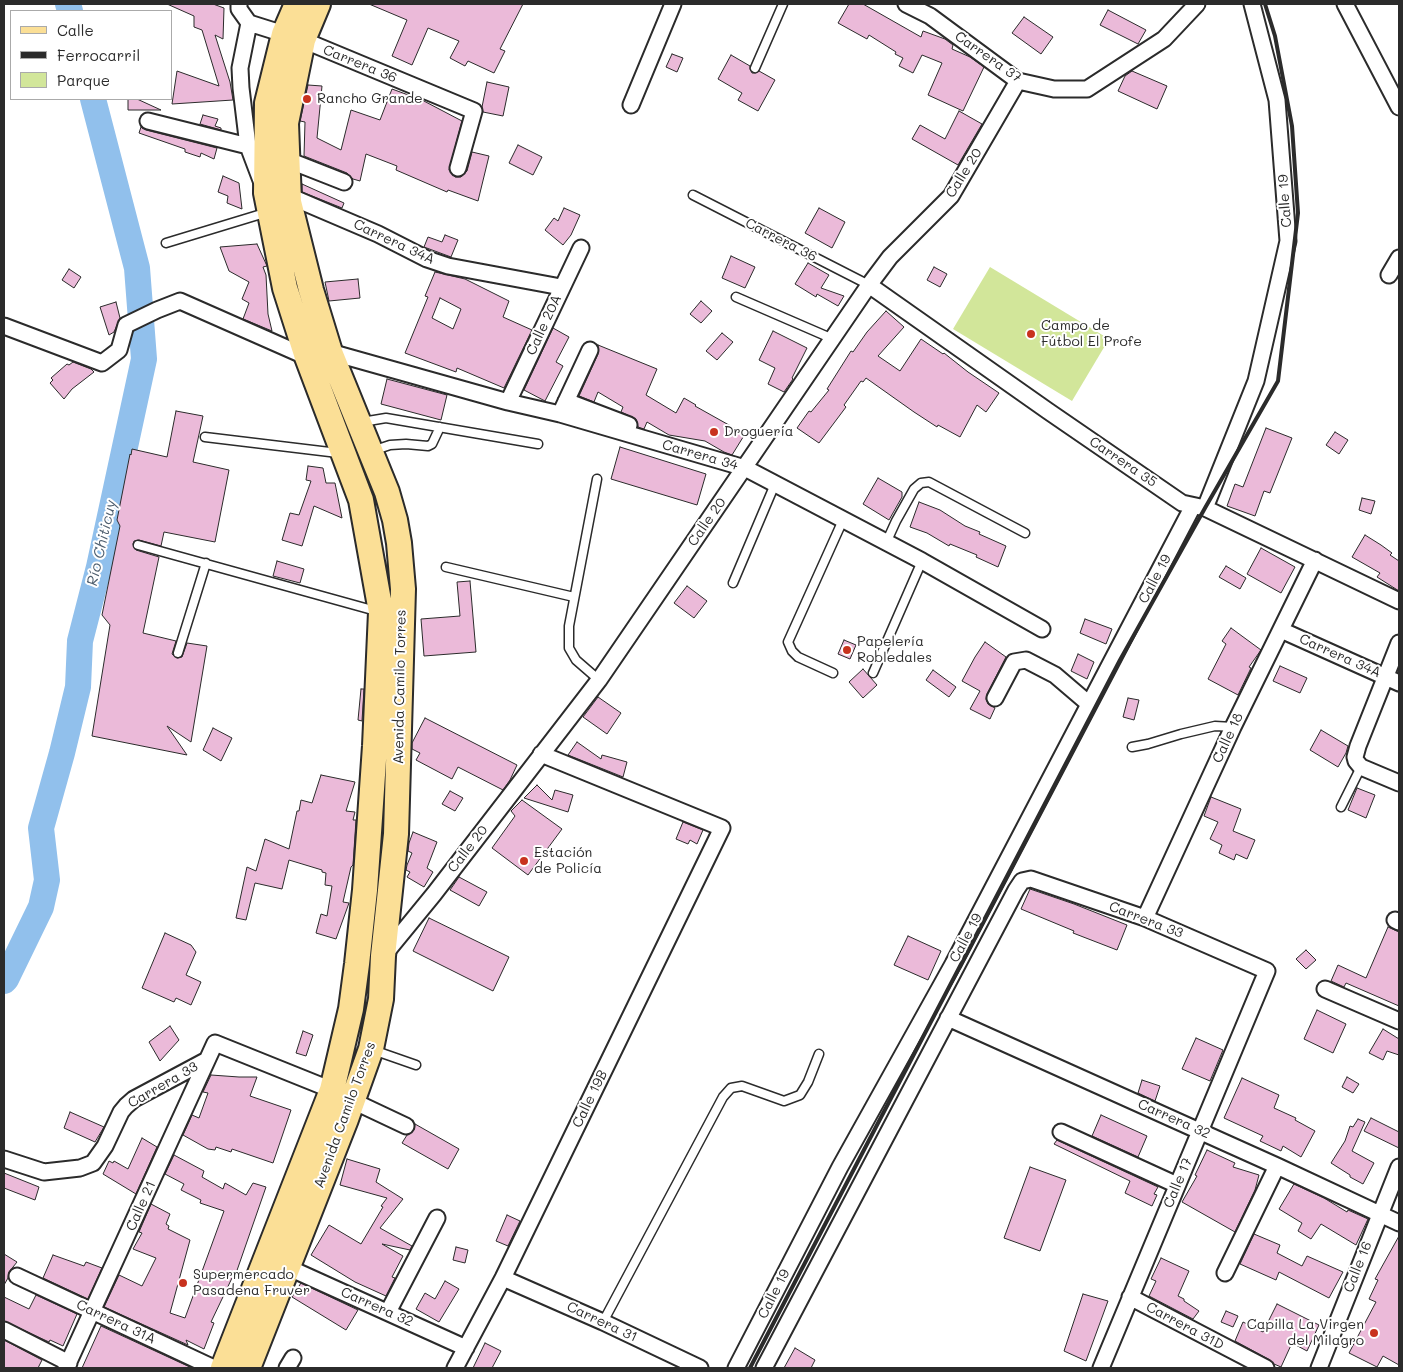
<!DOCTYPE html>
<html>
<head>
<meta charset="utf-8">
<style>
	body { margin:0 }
	#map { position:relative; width:1403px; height:1372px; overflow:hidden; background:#fff; font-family:Mali,sans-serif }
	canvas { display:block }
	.frame { position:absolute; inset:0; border:5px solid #2b2b2b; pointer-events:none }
	.legend { position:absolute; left:10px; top:10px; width:162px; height:90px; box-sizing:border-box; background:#fff; border:1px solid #aaa; margin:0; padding:6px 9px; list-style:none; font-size:15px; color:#2b2b2b }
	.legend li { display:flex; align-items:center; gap:10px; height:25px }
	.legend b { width:25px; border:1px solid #aaa }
</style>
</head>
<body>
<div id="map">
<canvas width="1403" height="1372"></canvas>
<div class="frame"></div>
<ul class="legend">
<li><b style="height:6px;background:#fbdf96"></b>Calle</li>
<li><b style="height:6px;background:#2b2b2b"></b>Ferrocarril</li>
<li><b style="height:14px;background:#d2e69a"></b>Parque</li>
</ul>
</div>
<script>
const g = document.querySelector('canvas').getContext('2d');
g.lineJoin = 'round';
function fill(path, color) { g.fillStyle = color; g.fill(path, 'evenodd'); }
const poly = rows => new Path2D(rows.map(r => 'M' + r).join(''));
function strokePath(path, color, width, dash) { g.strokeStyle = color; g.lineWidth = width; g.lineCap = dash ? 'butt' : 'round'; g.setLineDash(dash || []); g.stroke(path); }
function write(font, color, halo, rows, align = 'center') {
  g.font = font + ' Mali,sans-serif'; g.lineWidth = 4; g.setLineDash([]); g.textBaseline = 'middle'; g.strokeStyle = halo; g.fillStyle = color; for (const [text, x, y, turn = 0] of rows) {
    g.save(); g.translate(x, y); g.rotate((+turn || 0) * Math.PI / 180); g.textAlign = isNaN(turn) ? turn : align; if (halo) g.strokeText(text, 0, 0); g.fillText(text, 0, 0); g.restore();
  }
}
fill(poly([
	[990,267,1109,339,1072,401,953,329]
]), '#d2e69a');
strokePath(poly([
	[68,4,70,11],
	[4,981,6,979,41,907,47,880,41,828,62,753,78,687,80,641,99,567,144,359,137,268,93,99]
]), '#91c0ec', 26);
const building = poly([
	[167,4,213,4,224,8,223,39,215,35,230,82,233,100,172,104,177,71,219,86,202,30,194,27,194,16,167,4],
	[369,4,523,4,500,49,505,51,494,73,468,61,465,66,450,58,459,41,428,28,412,65,392,56,407,20,369,4],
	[849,4,863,4,921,37,923,31,945,39,953,45,952,49,970,57,984,67,963,111,928,95,942,63,922,55,913,73,899,66,903,58,895,54,896,52,869,35,867,39,838,23,849,4],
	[1108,10,1146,30,1138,44,1100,25,1108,10],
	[1024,17,1053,37,1041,54,1012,33,1024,17],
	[672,54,683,58,677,72,666,67,672,54],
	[731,55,750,66,750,69,752,73,756,73,759,71,775,80,758,111,738,100,742,93,718,79,731,55],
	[1132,71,1167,86,1157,109,1118,91,1125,76,1132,71],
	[487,82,509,87,503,116,483,112,482,107,487,82],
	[308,85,322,86,317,138,341,150,351,110,380,120,392,89,422,100,462,121,449,170,455,177,461,177,467,171,472,152,489,156,478,201,448,190,447,192,396,170,397,166,366,154,360,181,353,179,347,173,304,156,305,122,300,121,308,85],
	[128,99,137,99,161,110,128,110,128,99],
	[959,111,982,124,958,165,912,139,920,125,945,139,959,111],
	[203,115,218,119,215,126,221,128,221,130,200,124,203,115],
	[141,127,146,130,217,148,214,159,201,153,200,157,185,152,185,149,139,133,141,127],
	[518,145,542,157,533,175,509,163,518,145],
	[223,176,239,183,242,209,227,203,228,196,218,192,223,176],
	[302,184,344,203,342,208,302,192,302,184],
	[564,208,580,215,571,235,563,245,545,230,554,218,558,221,564,208],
	[819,208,845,222,832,248,805,233,819,208],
	[445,235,458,240,451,257,424,247,428,237,442,242,445,235],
	[257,244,267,266,263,267,266,275,268,314,272,331,243,319,249,303,242,299,249,282,229,271,220,247,257,244],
	[731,256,755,267,745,288,722,278,731,256],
	[808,263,829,275,821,288,844,296,838,306,817,294,816,297,795,284,808,263],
	[934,267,947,274,940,287,927,280,934,267],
	[69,269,81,277,74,288,62,280,69,269],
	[435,272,465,279,509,301,503,317,532,330,504,388,457,368,456,372,405,353,428,297,425,296,435,272],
	[440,298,461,309,453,329,432,318,440,298],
	[358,279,360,298,329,301,325,282,358,279],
	[701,301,712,311,701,323,690,314,701,301],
	[116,302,120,318,114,332,109,335,100,307,116,302],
	[886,311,904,327,878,356,900,371,921,339,943,354,944,353,968,372,999,393,986,412,977,405,960,437,938,425,937,427,914,412,866,378,863,382,861,381,844,405,846,407,819,443,797,428,809,411,811,412,829,390,827,389,851,351,853,352,867,332,886,311],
	[553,328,569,337,556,362,563,366,545,401,524,390,553,328],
	[773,331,807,348,792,378,793,379,784,392,768,384,775,368,759,360,773,331],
	[722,333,733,342,717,360,706,351,722,333],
	[598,345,657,369,646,395,676,413,684,398,696,405,695,406,745,434,732,455,724,452,705,441,669,435,647,422,644,429,638,427,636,419,621,412,623,407,598,392,594,402,579,396,598,354,598,345],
	[73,362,91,369,94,372,72,389,64,399,50,383,53,380,51,378,67,364,69,365,73,362],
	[387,379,447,395,441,420,381,404,387,379],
	[176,411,203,416,193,462,229,470,215,542,164,532,161,546,139,540,134,541,133,544,136,550,159,557,143,633,176,641,172,654,177,658,182,657,187,643,207,646,191,742,167,726,187,755,92,736,110,625,102,615,120,526,117,520,130,454,131,455,132,449,167,457,176,411],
	[1266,428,1292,438,1270,493,1264,491,1255,516,1227,506,1235,484,1243,487,1266,428],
	[1335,432,1348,440,1339,454,1326,445,1335,432],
	[620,447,706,474,697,505,611,479,620,447],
	[308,466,323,468,326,483,335,483,342,518,314,506,302,546,282,540,290,513,299,515,311,481,306,480,308,466],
	[878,478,902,492,902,497,889,520,863,504,878,478],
	[1362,498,1375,501,1371,514,1359,510,1362,498],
	[919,502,940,510,965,526,980,532,979,534,1006,546,998,567,976,557,977,555,950,544,949,546,927,533,910,527,919,502],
	[1365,535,1381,545,1392,553,1390,555,1399,561,1399,591,1377,577,1380,573,1352,557,1365,535],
	[1261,548,1295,567,1281,593,1247,574,1261,548],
	[277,561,304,569,300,583,273,576,277,561],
	[1226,566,1246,578,1240,589,1219,577,1226,566],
	[470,581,476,652,424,656,421,619,460,616,457,582,470,581],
	[687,586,707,601,694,618,674,603,687,586],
	[1085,619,1112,629,1106,644,1080,633,1085,619],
	[1231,628,1261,650,1249,667,1251,668,1238,695,1208,679,1226,644,1222,641,1231,628],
	[844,640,856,645,850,659,838,654,844,640],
	[985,642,1006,657,987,694,986,699,988,704,995,708,990,719,970,709,980,691,962,681,975,657,985,642],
	[1078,654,1094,662,1087,679,1071,671,1078,654],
	[1280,666,1307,678,1300,693,1273,681,1280,666],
	[863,669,877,685,863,698,849,682,863,669],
	[933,670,956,687,949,697,926,680,933,670],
	[361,689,364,689,362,721,358,720,361,689],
	[598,697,621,713,607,734,583,717,598,697],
	[1128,698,1139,700,1134,720,1123,717,1128,698],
	[425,718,517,765,510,780,503,790,458,767,452,779,416,760,420,753,412,749,412,743,425,718],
	[213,728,232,738,221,761,203,750,213,728],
	[1321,730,1348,746,1346,753,1338,767,1310,750,1321,730],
	[577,742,601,759,602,755,627,762,623,777,568,755,577,742],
	[321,775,355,782,346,811,355,812,353,820,356,820,353,865,351,867,343,902,349,903,336,939,316,933,321,914,327,916,332,886,325,885,326,873,322,872,322,870,289,860,282,889,255,883,246,920,236,918,247,867,256,871,265,839,289,849,297,811,299,811,301,800,312,803,321,775],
	[537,785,552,800,555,790,573,795,568,812,524,798,537,785],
	[1357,788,1375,795,1366,818,1348,810,1357,788],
	[450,791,463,798,455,811,442,804,450,791],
	[1211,797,1241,809,1233,831,1255,840,1247,859,1236,854,1234,860,1219,853,1222,845,1210,839,1218,822,1204,816,1211,797],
	[522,800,562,829,528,875,492,848,515,816,511,811,522,800],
	[683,822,703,830,697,844,690,840,688,844,676,839,683,822],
	[413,832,437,842,427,868,433,872,424,887,407,877,410,872,406,870,407,865,412,853,408,851,409,843,413,832],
	[459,877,487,892,479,906,450,890,459,877],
	[1030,889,1074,904,1127,925,1117,950,1073,933,1074,931,1021,909,1030,889],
	[429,918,509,957,493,991,413,951,429,918],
	[1388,927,1399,932,1399,1006,1346,983,1344,987,1331,981,1338,965,1366,978,1388,927],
	[165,933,191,945,196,952,186,975,201,982,191,1005,176,998,174,1002,142,988,165,933],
	[908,936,941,951,928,980,894,965,908,936],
	[1306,950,1316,960,1306,969,1296,959,1306,950],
	[1317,1010,1346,1024,1333,1053,1304,1039,1317,1010],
	[170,1026,179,1040,160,1061,149,1042,170,1026],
	[1383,1029,1399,1039,1399,1055,1387,1051,1383,1060,1369,1053,1383,1029],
	[303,1031,313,1035,306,1056,296,1053,303,1031],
	[1196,1038,1223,1050,1210,1081,1182,1069,1196,1038],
	[211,1075,239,1077,257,1077,250,1096,291,1110,273,1163,232,1149,231,1152,216,1147,215,1150,208,1149,183,1135,192,1115,199,1118,208,1093,203,1092,211,1075],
	[1347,1077,1359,1084,1353,1093,1342,1087,1347,1077],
	[1242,1078,1279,1095,1274,1108,1296,1118,1295,1120,1315,1131,1301,1157,1283,1146,1281,1151,1260,1141,1263,1136,1224,1118,1242,1078],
	[1142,1080,1160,1086,1155,1101,1138,1093,1142,1080],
	[70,1112,104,1127,95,1142,64,1128,70,1112],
	[1101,1115,1147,1136,1138,1157,1092,1136,1101,1115],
	[1371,1118,1399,1132,1399,1148,1364,1131,1371,1118],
	[1358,1119,1365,1122,1352,1151,1374,1163,1363,1184,1350,1177,1350,1175,1331,1163,1345,1141,1350,1126,1353,1127,1358,1119],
	[415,1124,459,1149,448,1169,402,1143,407,1135,414,1130,415,1124],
	[142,1138,157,1147,136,1194,103,1174,109,1161,113,1163,114,1161,128,1169,142,1138],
	[1057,1140,1158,1187,1154,1194,1157,1195,1152,1206,1125,1193,1130,1181,1054,1144,1057,1140],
	[1207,1150,1235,1163,1233,1167,1259,1175,1255,1190,1235,1232,1182,1202,1197,1176,1195,1175,1207,1150],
	[174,1155,204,1171,202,1177,223,1189,225,1183,246,1195,253,1183,266,1187,234,1279,232,1278,211,1322,214,1323,204,1349,186,1340,188,1345,104,1307,119,1275,142,1286,156,1258,133,1249,142,1233,139,1232,151,1204,170,1214,166,1224,169,1226,168,1229,190,1240,170,1313,185,1318,224,1211,200,1203,201,1200,181,1190,184,1184,165,1174,174,1155],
	[347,1159,380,1169,376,1182,403,1199,380,1228,412,1246,410,1250,382,1244,403,1256,392,1277,395,1278,386,1296,355,1282,311,1255,329,1225,361,1244,383,1207,381,1206,387,1198,340,1185,347,1159],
	[1030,1167,1066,1180,1040,1251,1004,1238,1030,1167],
	[4,1173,39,1187,35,1200,4,1188,4,1173],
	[1294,1184,1324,1198,1347,1212,1348,1210,1368,1219,1356,1245,1321,1224,1311,1239,1298,1231,1302,1223,1279,1209,1294,1184],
	[507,1215,520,1221,508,1246,496,1241,507,1215],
	[1254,1234,1280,1245,1277,1253,1302,1266,1307,1256,1343,1272,1329,1298,1279,1272,1276,1280,1240,1264,1254,1234],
	[1399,1236,1399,1365,1383,1356,1377,1367,1349,1353,1376,1302,1369,1299,1378,1280,1375,1279,1399,1236],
	[456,1247,468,1250,465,1263,453,1260,456,1247],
	[4,1254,17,1262,9,1272,8,1278,4,1285,4,1254],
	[53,1255,84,1266,86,1262,102,1268,88,1299,43,1278,53,1255],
	[1161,1258,1189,1271,1178,1296,1184,1299,1184,1301,1199,1311,1193,1319,1149,1296,1156,1281,1151,1279,1161,1258],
	[445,1281,459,1289,439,1322,416,1309,425,1293,435,1299,445,1281],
	[301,1283,358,1310,346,1330,292,1297,301,1283],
	[1083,1294,1108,1301,1086,1361,1064,1351,1083,1294],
	[36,1295,77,1314,63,1346,50,1340,49,1342,4,1321,4,1297,29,1309,36,1295],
	[1277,1304,1319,1325,1307,1351,1292,1343,1281,1367,1274,1364,1270,1360,1235,1341,1243,1322,1263,1332,1277,1304],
	[1226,1311,1238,1316,1233,1327,1221,1322,1226,1311],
	[101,1326,192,1368,82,1368,101,1326],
	[4,1340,42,1360,38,1368,4,1368,4,1340],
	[485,1343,501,1351,492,1368,473,1368,485,1343],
	[795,1348,815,1360,811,1368,784,1368,795,1348]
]);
fill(building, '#ebbad9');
strokePath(building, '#2b2b2b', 1);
const lane = poly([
	[755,68,783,4],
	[693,195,869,285],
	[166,243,268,212],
	[736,297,833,339],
	[362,422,386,418,538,444],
	[205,437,338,453],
	[372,451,390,445,406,444,428,446,432,444,440,427],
	[597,479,569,626,569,648,576,660,599,680],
	[886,543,896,521,914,489,921,483,929,482,1025,533],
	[138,545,376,611],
	[446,567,574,597],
	[733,583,775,484],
	[178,653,206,563],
	[833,673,798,657,792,651,788,642,843,520],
	[873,673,922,561],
	[1132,747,1148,744,1181,734,1215,726,1233,727],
	[1341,807,1361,767],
	[373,1050,416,1065],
	[603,1322,723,1097,731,1088,742,1086,784,1101,800,1095,808,1082,819,1054]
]);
const street = poly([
	[239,4,239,9,249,23,303,40,474,111,458,168],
	[906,4,930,16,1018,81,1054,89,1087,89,1164,39,1197,4],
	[1345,4,1399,107],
	[249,23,240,68,241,88,248,146,262,183],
	[631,105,673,4],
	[148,121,248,146],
	[288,160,344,182],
	[289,196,378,234,427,259,448,266,561,287],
	[1389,275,1399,258],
	[869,285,1048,411,1182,503,1205,508,1399,601],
	[4,326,102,363,119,350,126,325,157,310,180,301,307,357],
	[330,352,508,402,560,414,745,468,922,561,1042,629],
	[566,401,629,425],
	[508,402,581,248],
	[562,410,590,350],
	[1205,508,1256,381,1288,241,1277,100,1252,4],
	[1281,630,1399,683],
	[1399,643,1358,746,1355,757,1356,761,1361,767,1399,783],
	[995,698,1014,662,1026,660,1055,675,1089,704],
	[1145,918,1233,727,1315,560],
	[1395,920,1399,922],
	[384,955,434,894,599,680,869,285,890,257,951,196,1018,81],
	[1325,989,1399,1021],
	[948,1018,1277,1166,1399,1223],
	[353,1101,406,1126],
	[1061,1132,1177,1185],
	[4,1159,44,1172,80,1168,93,1163,105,1146,121,1112,126,1106,134,1099,207,1060],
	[287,1267,466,1348],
	[1225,1273,1277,1166],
	[17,1276,214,1368],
	[503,1278,603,1322,700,1368],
	[1130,1297,1266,1368],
	[388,1312,437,1218],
	[4,1330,69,1363],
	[66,1368,215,1043,332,1090],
	[287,1368,293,1358],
	[455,1368,503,1278,722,828,541,754],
	[736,1368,840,1167,953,964,1193,506],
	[764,1368,1016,890,1022,881,1031,879,1145,918,1267,971,1101,1368],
	[1319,1368,1399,1167]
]);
const primary = poly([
	[223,1368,332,1090,351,1009,357,964,365,890,375,746,381,612,361,500,307,357,285,288,266,193,267,103,284,34,297,4],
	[248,1368,346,1119,371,1049,381,999,383,956,396,834,403,589,399,543,395,520,387,492,330,352,311,290,289,202,286,123,303,40,318,4]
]);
strokePath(lane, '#2b2b2b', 11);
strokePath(street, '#2b2b2b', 19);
strokePath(primary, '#2b2b2b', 28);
strokePath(lane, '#fff', 8);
strokePath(street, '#fff', 15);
strokePath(primary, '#fbdf96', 24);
strokePath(poly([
	[750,1368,1120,660,1205,508,1278,381,1298,213,1292,126,1275,36,1265,4]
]), '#2b2b2b', 4);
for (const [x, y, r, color] of [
	[307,99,5,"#c8321e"],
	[1031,334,5,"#c8321e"],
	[714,432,5,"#c8321e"],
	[847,650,5,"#c8321e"],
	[524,861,5,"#c8321e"],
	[183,1283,5,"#c8321e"],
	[1374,1333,5,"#c8321e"]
]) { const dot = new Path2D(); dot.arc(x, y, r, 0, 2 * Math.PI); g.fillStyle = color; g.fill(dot); strokePath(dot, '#fff', 2); }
write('14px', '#2b2b2b', '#fff', [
	["Carrera 37",988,57,35],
	["Carrera 36",360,64,22],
	["Calle 20",964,173,-58],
	["Calle 19",1285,201,-94],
	["Carrera 36",781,240,27],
	["Carrera 34A",394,242,25],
	["Calle 20A",544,325,-65],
	["Carrera 34",700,455,16],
	["Carrera 35",1123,462,34],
	["Calle 20",707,522,-55],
	["Calle 19",1155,579,-62],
	["Carrera 34A",1340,656,24],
	["Avenida Camilo Torres",400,687,-89],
	["Calle 18",1228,738,-65],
	["Calle 20",468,849,-52],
	["Carrera 33",1146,920,21],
	["Calle 19",966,938,-62],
	["Carrera 33",163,1085,-30],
	["Calle 19B",590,1099,-64],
	["Avenida Camilo Torres",345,1115,-70],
	["Carrera 32",1174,1119,24],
	["Calle 17",1178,1183,-67],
	["Calle 21",141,1206,-66],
	["Calle 16",1358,1267,-68],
	["Calle 19",774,1294,-63],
	["Carrera 32",377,1307,24],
	["Carrera 31A",116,1322,25],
	["Carrera 31",602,1322,25],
	["Carrera 31D",1185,1326,28]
]);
write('14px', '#2b2b2b', '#fff', [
	["Rancho Grande",317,99],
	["Campo de",1041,326],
	["Fútbol El Profe",1041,342],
	["Droguería",724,432],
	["Papelería",857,642],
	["Robledales",857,658],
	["Estación",534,853],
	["de Policía",534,869],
	["Supermercado",193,1275],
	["Pasadena Fruver",193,1291],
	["Capilla La Virgen",1364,1325,"right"],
	["del Milagro",1364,1341,"right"]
], 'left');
write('italic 15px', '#4f5f6f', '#fff', [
	["Río Chiticuy",102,543,-77]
]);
</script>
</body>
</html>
